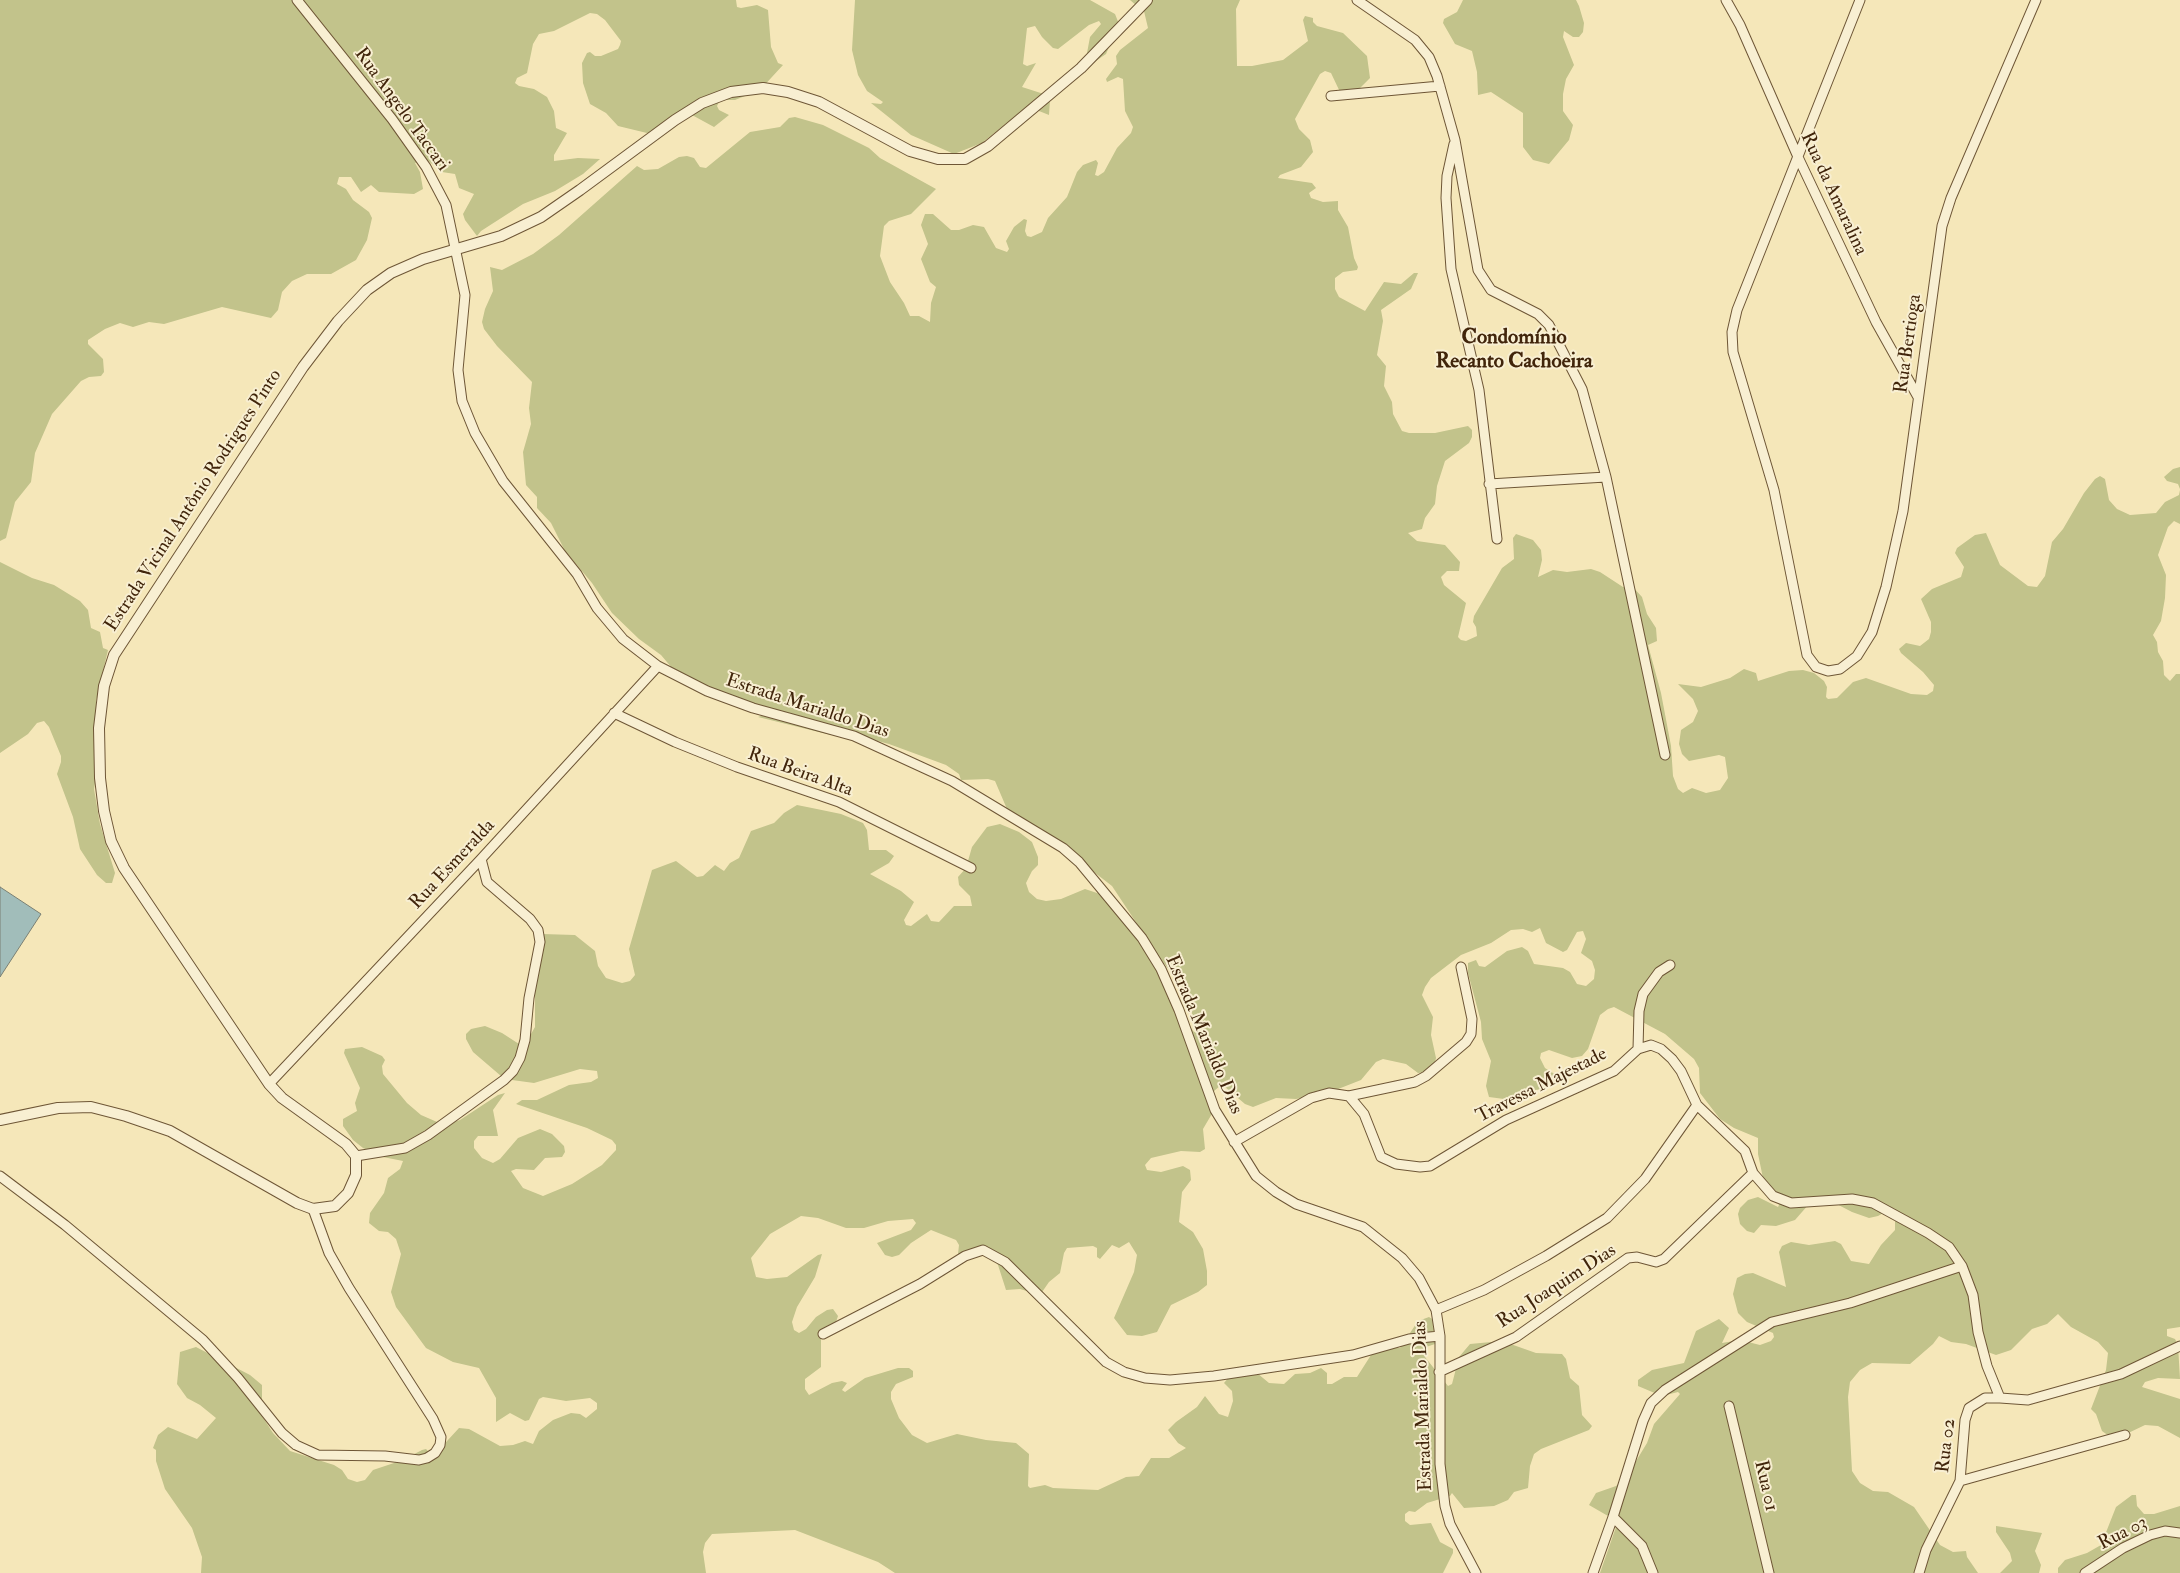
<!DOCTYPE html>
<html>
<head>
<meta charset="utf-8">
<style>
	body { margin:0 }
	canvas { display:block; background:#f5e7b9 }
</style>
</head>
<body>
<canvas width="2180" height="1573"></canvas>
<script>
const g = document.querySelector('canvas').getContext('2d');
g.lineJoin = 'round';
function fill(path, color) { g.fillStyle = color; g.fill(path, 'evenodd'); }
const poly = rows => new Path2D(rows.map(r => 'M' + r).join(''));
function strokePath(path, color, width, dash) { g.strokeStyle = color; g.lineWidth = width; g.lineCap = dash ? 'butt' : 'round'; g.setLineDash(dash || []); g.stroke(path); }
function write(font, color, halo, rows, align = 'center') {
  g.font = font + ' "IM FELL Double Pica",serif'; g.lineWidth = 4; g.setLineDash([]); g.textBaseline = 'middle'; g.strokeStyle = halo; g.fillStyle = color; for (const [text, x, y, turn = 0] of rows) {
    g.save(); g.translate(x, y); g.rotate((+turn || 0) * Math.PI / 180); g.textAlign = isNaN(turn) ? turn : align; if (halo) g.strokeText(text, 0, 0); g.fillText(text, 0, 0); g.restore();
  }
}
fill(poly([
	[0,0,736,0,737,7,741,8,757,5,768,10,771,47,778,63,783,65,760,90,735,100,725,100,719,102,717,106,719,110,729,115,714,127,692,115,664,132,647,133,618,126,606,113,590,104,583,83,582,63,587,53,590,52,595,56,601,56,618,49,620,45,621,41,605,20,597,14,590,13,554,31,539,34,533,44,527,73,517,78,515,83,519,86,534,89,547,97,554,111,556,128,567,133,554,155,554,161,578,158,600,159,583,174,555,191,523,204,481,231,477,236,465,220,463,214,474,194,459,188,455,174,442,172,426,159,415,163,420,172,423,189,414,194,379,192,371,185,361,192,351,177,339,177,337,184,346,189,353,200,369,212,372,218,367,240,356,260,331,274,307,274,292,281,282,292,278,310,271,318,222,307,164,324,149,322,133,327,120,323,105,329,88,340,88,344,103,359,104,372,101,376,89,377,81,381,52,414,35,453,31,482,15,502,6,538,0,541],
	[855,0,1090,0,1115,14,1119,24,1106,54,1093,63,1087,61,1087,53,1090,37,1101,24,1099,21,1089,25,1058,49,1053,48,1042,37,1035,26,1027,28,1023,64,1027,66,1036,63,1022,87,1047,95,1050,100,1049,115,1034,109,1025,108,982,143,954,154,911,135,871,103,881,104,883,102,867,91,858,75,852,50],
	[1130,0,1240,0,1236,9,1237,66,1252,66,1283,60,1308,41,1303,20,1305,16,1313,18,1313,22,1317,26,1343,33,1367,56,1370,78,1357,91,1340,92,1331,73,1325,71,1320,74,1295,119,1299,129,1310,140,1313,152,1301,167,1280,175,1278,178,1312,183,1316,188,1309,193,1311,198,1323,202,1338,201,1338,210,1348,227,1354,258,1358,267,1357,270,1343,272,1335,278,1335,289,1339,297,1365,311,1384,282,1401,284,1414,273,1418,273,1411,289,1381,310,1383,321,1377,355,1386,366,1384,386,1392,402,1393,414,1402,431,1409,433,1435,433,1468,426,1472,430,1472,437,1469,443,1445,461,1437,486,1435,504,1425,518,1422,529,1408,533,1417,541,1445,545,1460,562,1459,571,1447,571,1441,577,1444,585,1466,603,1458,637,1461,640,1466,641,1477,636,1476,627,1473,622,1474,616,1502,568,1514,559,1513,538,1516,534,1533,540,1541,550,1542,560,1538,577,1553,570,1567,572,1591,569,1600,572,1623,587,1632,586,1642,597,1647,614,1656,628,1657,641,1648,645,1661,693,1671,746,1673,776,1678,789,1683,793,1692,788,1706,793,1720,790,1728,778,1725,757,1719,755,1689,761,1682,754,1679,744,1681,730,1693,722,1698,711,1693,699,1678,684,1701,687,1730,678,1744,669,1756,673,1758,681,1789,671,1803,670,1814,673,1824,681,1827,687,1826,697,1828,699,1837,698,1853,682,1866,678,1911,694,1927,695,1933,691,1934,685,1923,672,1901,653,1899,649,1906,643,1920,646,1929,639,1931,632,1931,622,1921,599,1932,589,1961,577,1964,567,1955,553,1957,548,1975,535,1986,533,2000,565,2028,586,2037,587,2045,576,2052,542,2063,529,2084,493,2095,479,2100,476,2105,479,2109,500,2117,509,2130,515,2156,513,2165,502,2179,495,2180,490,2180,524,2174,521,2168,527,2158,555,2166,575,2165,598,2161,621,2153,635,2157,642,2158,652,2163,661,2164,675,2170,681,2176,674,2180,674,2180,1327,2167,1329,2167,1336,2175,1339,2178,1345,2180,1379,2158,1378,2145,1382,2142,1387,2180,1399,2180,1438,2158,1426,2145,1425,2122,1436,2109,1436,2102,1431,2096,1414,2091,1409,2106,1370,2108,1353,2098,1342,2071,1327,2058,1314,2047,1324,2032,1329,2011,1350,1996,1355,1966,1344,1951,1342,1939,1336,1933,1344,1910,1364,1872,1363,1860,1370,1850,1382,1848,1397,1852,1471,1860,1483,1873,1491,1888,1492,1914,1507,1940,1545,1953,1552,1966,1551,1967,1557,1978,1573,1600,1573,1616,1527,1608,1516,1589,1505,1596,1493,1616,1486,1627,1476,1647,1443,1654,1424,1680,1394,1678,1392,1666,1395,1657,1394,1638,1386,1638,1380,1652,1370,1684,1363,1696,1331,1719,1319,1729,1328,1722,1343,1740,1340,1760,1345,1771,1341,1774,1337,1773,1333,1747,1322,1738,1313,1733,1294,1737,1278,1745,1274,1753,1273,1786,1287,1779,1252,1782,1246,1791,1242,1809,1245,1835,1241,1841,1244,1851,1261,1869,1264,1881,1245,1895,1230,1895,1209,1892,1208,1878,1216,1869,1218,1852,1212,1827,1199,1809,1204,1795,1220,1776,1226,1761,1225,1754,1233,1747,1231,1740,1224,1738,1214,1740,1208,1748,1200,1758,1197,1778,1207,1779,1205,1763,1178,1758,1154,1758,1138,1734,1128,1720,1119,1700,1093,1699,1068,1694,1059,1665,1034,1614,1007,1608,1009,1600,1015,1588,1049,1582,1056,1572,1058,1549,1050,1541,1053,1540,1058,1545,1068,1561,1078,1558,1083,1545,1089,1523,1091,1504,1099,1489,1097,1486,1086,1491,1061,1482,1039,1481,1022,1468,973,1468,963,1476,960,1479,966,1485,967,1507,951,1522,947,1528,951,1534,964,1563,968,1570,972,1577,984,1586,986,1594,979,1595,970,1592,961,1581,953,1586,939,1583,931,1577,932,1567,950,1563,952,1546,943,1540,928,1532,932,1523,929,1511,930,1491,943,1461,955,1431,978,1425,987,1422,995,1433,1017,1431,1035,1436,1058,1434,1066,1426,1072,1418,1073,1406,1064,1383,1059,1376,1062,1361,1080,1328,1093,1296,1099,1276,1098,1253,1107,1245,1104,1225,1087,1220,1086,1214,1091,1213,1112,1203,1129,1205,1149,1200,1152,1181,1151,1151,1158,1145,1165,1147,1170,1161,1172,1183,1166,1190,1170,1191,1180,1182,1192,1179,1222,1193,1232,1203,1249,1207,1271,1207,1285,1198,1292,1171,1305,1157,1332,1142,1336,1127,1335,1114,1318,1134,1272,1137,1255,1129,1242,1119,1248,1112,1245,1100,1259,1097,1257,1097,1248,1093,1246,1067,1248,1064,1253,1060,1273,1049,1282,1040,1295,1020,1289,1006,1290,998,1265,990,1253,961,1256,958,1254,959,1245,956,1240,931,1230,911,1243,899,1255,892,1257,885,1255,877,1243,911,1230,916,1223,913,1219,888,1221,864,1228,846,1228,818,1218,801,1216,770,1234,751,1258,756,1277,767,1279,787,1277,818,1255,822,1254,815,1277,797,1307,792,1322,794,1330,799,1333,806,1329,816,1317,827,1310,833,1309,838,1316,836,1322,821,1338,821,1367,805,1379,805,1389,809,1395,832,1383,842,1381,847,1383,842,1390,845,1392,865,1378,898,1368,909,1368,913,1371,913,1377,896,1384,891,1392,891,1399,899,1418,912,1435,927,1443,957,1434,986,1440,1016,1443,1029,1454,1028,1486,1030,1488,1045,1485,1053,1488,1098,1490,1126,1477,1139,1476,1151,1458,1169,1458,1186,1448,1178,1443,1168,1430,1176,1422,1197,1407,1205,1396,1219,1414,1228,1417,1233,1401,1232,1391,1224,1383,1229,1377,1257,1373,1269,1383,1284,1384,1295,1374,1310,1373,1321,1368,1327,1373,1327,1384,1332,1384,1344,1377,1357,1377,1371,1355,1383,1348,1400,1348,1418,1321,1429,1317,1440,1324,1445,1336,1441,1342,1426,1347,1425,1357,1448,1386,1452,1384,1459,1357,1470,1344,1502,1341,1536,1353,1562,1354,1566,1359,1570,1378,1579,1386,1582,1415,1592,1426,1589,1430,1541,1449,1534,1454,1530,1466,1528,1488,1514,1492,1508,1500,1494,1506,1464,1508,1452,1493,1450,1496,1427,1503,1415,1512,1409,1511,1405,1514,1405,1521,1410,1525,1431,1523,1440,1542,1453,1549,1453,1553,1443,1573,895,1573,878,1562,795,1530,712,1534,705,1543,703,1552,706,1573,201,1573,202,1557,192,1528,165,1489,156,1461,156,1450,153,1448,158,1435,168,1427,197,1439,216,1418,200,1405,187,1398,177,1384,180,1352,196,1347,250,1375,262,1385,262,1416,273,1433,290,1451,334,1465,342,1470,348,1479,357,1482,365,1480,373,1470,403,1460,422,1450,426,1449,431,1454,436,1453,459,1428,469,1429,500,1446,513,1445,525,1441,533,1444,539,1431,553,1420,571,1413,580,1414,586,1418,597,1409,597,1403,590,1398,566,1401,543,1397,539,1399,529,1420,525,1421,510,1413,496,1422,496,1398,479,1368,453,1362,426,1348,396,1307,391,1292,401,1254,396,1239,388,1232,379,1231,369,1223,370,1213,384,1193,388,1178,400,1169,403,1161,383,1157,363,1148,353,1140,343,1126,343,1119,357,1111,355,1103,360,1088,344,1053,345,1049,362,1047,382,1056,385,1060,382,1066,383,1074,407,1103,421,1115,444,1125,460,1120,498,1095,505,1093,493,1110,498,1136,478,1136,474,1141,474,1148,482,1158,493,1163,500,1159,518,1138,540,1129,552,1134,564,1146,565,1152,562,1157,545,1158,534,1170,516,1169,511,1171,523,1188,543,1196,572,1184,602,1165,616,1150,616,1145,612,1140,587,1128,516,1104,522,1100,537,1100,569,1085,591,1082,598,1078,597,1071,580,1069,534,1083,512,1080,501,1076,473,1052,466,1039,466,1034,471,1029,485,1026,502,1033,519,1044,524,1044,527,1041,535,1027,535,991,543,947,542,934,575,935,595,951,598,966,606,978,622,983,630,981,635,975,629,949,652,870,676,861,697,877,703,876,715,865,724,871,730,863,739,858,751,831,774,823,784,813,797,805,812,808,841,814,863,823,867,830,869,850,886,850,894,856,889,863,870,874,901,891,914,902,904,920,906,925,911,926,927,914,931,921,939,922,954,906,972,906,970,896,959,885,958,877,966,868,972,847,987,827,1000,824,1019,832,1032,842,1038,857,1038,865,1032,871,1026,883,1029,892,1037,899,1046,901,1061,899,1085,889,1100,894,1146,950,1191,1028,1194,1032,1197,1031,1185,990,1159,957,1112,886,1068,852,1023,826,1007,809,995,781,988,779,961,780,959,774,946,765,889,744,843,732,831,735,758,717,761,716,760,711,710,693,672,668,661,655,639,639,612,613,592,583,565,551,551,523,537,508,537,497,526,485,523,452,531,424,529,408,532,382,497,346,484,329,482,322,485,309,493,291,490,267,502,270,533,254,559,235,637,166,644,170,658,169,679,157,687,156,694,158,700,167,706,168,750,132,780,127,789,118,795,117,823,125,869,148,880,158,936,189,911,214,889,221,884,226,880,256,890,282,904,303,910,316,919,316,930,322,931,303,936,287,930,282,921,259,928,244,921,225,925,214,933,214,951,230,959,230,973,225,984,227,996,248,1007,252,1009,249,1006,241,1014,227,1024,219,1027,220,1025,231,1027,236,1031,237,1042,232,1048,218,1067,197,1077,172,1083,165,1096,160,1098,163,1095,175,1098,176,1104,172,1117,148,1131,133,1133,127,1125,111,1123,79,1118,77,1107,82,1106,79,1117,64,1116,56,1120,50,1148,28,1143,7,1137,6],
	[1463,0,1576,0,1579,6,1584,23,1583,32,1579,37,1573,37,1564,31,1563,37,1574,65,1566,79,1563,94,1563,111,1573,125,1569,140,1549,164,1533,160,1523,147,1523,113,1491,92,1478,95,1477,72,1472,51,1455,44,1443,23,1444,19,1457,12],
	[2180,467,2180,489,2178,484,2167,481,2164,477,2173,469],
	[0,562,32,578,54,585,80,601,88,610,91,628,100,632,103,648,108,650,96,701,99,758,94,789,100,824,115,873,112,883,106,883,97,875,80,849,73,817,57,774,61,762,61,756,49,727,44,721,37,723,28,734,0,753],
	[2132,1495,2136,1495,2137,1506,2144,1514,2154,1514,2180,1506,2180,1573,2058,1573,2058,1568,2065,1560,2087,1553,2101,1545,2116,1507],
	[1996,1526,2042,1533,2035,1551,2041,1565,2039,1573,2000,1573,2012,1561,2010,1553,1996,1532]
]), '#c2c38b');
const water = poly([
	[0,887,41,914,0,977,0,887]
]);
fill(water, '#a1bdba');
strokePath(water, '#7b8074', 1);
const minor = poly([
	[297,0,392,119,426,167,446,205,465,295,458,370,462,401,475,433,503,481,577,574,597,608,623,639,658,666,707,691,753,708,854,736,952,781,1063,848,1079,862,1142,938,1161,969,1179,1010,1215,1110,1256,1176,1276,1192,1296,1204,1363,1227,1402,1258,1419,1278,1436,1310,1440,1336,1440,1464,1445,1506,1450,1524,1476,1573],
	[1357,0,1415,40,1429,57,1437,76,1455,140,1478,270,1491,290,1538,314,1549,325,1582,389,1606,477,1665,755],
	[1726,0,1740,25,1798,157,1876,322,1918,397],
	[1860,0,1737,310,1732,332,1733,352,1774,490,1807,655,1816,667,1828,671,1840,669,1857,656,1872,632,1886,587,1903,511,1942,226,1951,198,2036,0],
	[1331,96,1440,86],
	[1454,144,1447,176,1446,198,1451,269,1479,390,1497,539],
	[1489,484,1606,477],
	[614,713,675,742,737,767,839,802,971,868],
	[1638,1049,1651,1045,1661,1049,1672,1059,1681,1071,1697,1105,1745,1151,1753,1173,1773,1196,1791,1203,1852,1199,1873,1203,1928,1233,1949,1247,1962,1266,1973,1295,1978,1332,1987,1366,2000,1398,2028,1400,2121,1374,2180,1346],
	[269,1084,481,859,658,666],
	[1349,1096,1364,1114,1381,1157,1396,1164,1420,1167,1430,1166,1506,1120,1614,1071,1638,1049,1639,1011,1643,994,1659,972,1670,965],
	[1234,1142,1311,1098,1329,1093,1349,1096,1415,1082,1426,1076,1466,1042,1471,1034,1472,1019,1461,967],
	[356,1156,405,1148,428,1135,504,1080,513,1071,520,1058,525,1040,529,998,540,942,538,930,530,919,487,882,481,859],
	[0,1176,65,1225,203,1340,238,1378,282,1433,296,1445,318,1455,385,1456,419,1460,427,1458,435,1453,440,1445,441,1437,433,1419,349,1288,329,1253,313,1209],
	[1436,1310,1484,1290,1546,1256,1607,1218,1645,1179,1697,1105],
	[823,1334,920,1284,965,1256,983,1250,1005,1262,1106,1362,1124,1372,1145,1378,1170,1380,1214,1376,1353,1355,1409,1339,1440,1336],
	[1439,1372,1516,1337,1628,1258,1637,1257,1656,1262,1664,1259,1753,1173],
	[1729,1406,1769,1573],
	[1960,1481,2125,1435],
	[1613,1517,1642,1546,1653,1573],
	[1593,1573,1613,1517,1643,1421,1651,1403,1665,1390,1772,1322,1850,1303,1962,1266],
	[1919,1573,1926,1550,1960,1481,1965,1420,1969,1408,1985,1398,2000,1398],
	[2085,1573,2123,1548,2150,1535,2165,1531,2180,1533]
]);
const tertiary = poly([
	[0,1120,58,1108,91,1107,126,1116,170,1131,297,1203,313,1209,335,1206,348,1193,356,1175,356,1156,346,1144,282,1098,269,1084,124,868,111,841,104,811,100,778,99,728,104,686,114,655,303,367,338,321,367,290,391,273,423,259,501,236,541,217,580,190,675,120,702,103,731,92,763,88,788,92,819,102,910,151,938,159,965,159,988,146,1081,68,1147,0]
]);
strokePath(minor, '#6e5636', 11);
strokePath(tertiary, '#6e5636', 12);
strokePath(minor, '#f8efd2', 9);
strokePath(tertiary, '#f8efd2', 10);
write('19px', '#41250b', '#f8efd2', [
	["Rua Angelo Taccari",401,110,54],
	["Rua da Amaralina",1833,194,65],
	["Rua Bertioga",1909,344,-82],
	["Estrada Vicinal Antônio Rodrigues Pinto",194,501,-57],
	["Estrada Marialdo Dias",807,707,18],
	["Rua Beira Alta",800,773,20],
	["Rua Esmeralda",453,865,-47],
	["Estrada Marialdo Dias",1203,1035,67],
	["Travessa Majestade",1542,1086,-27],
	["Rua Joaquim Dias",1557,1287,-33],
	["Estrada Marialdo Dias",1424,1406,-92],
	["Rua 02",1947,1446,-83],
	["Rua 01",1765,1486,77],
	["Rua 03",2123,1534,-27]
]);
write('bold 21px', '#41250b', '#f8efd2', [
	["Condomínio",1514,338],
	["Recanto Cachoeira",1514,362]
]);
</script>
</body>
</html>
